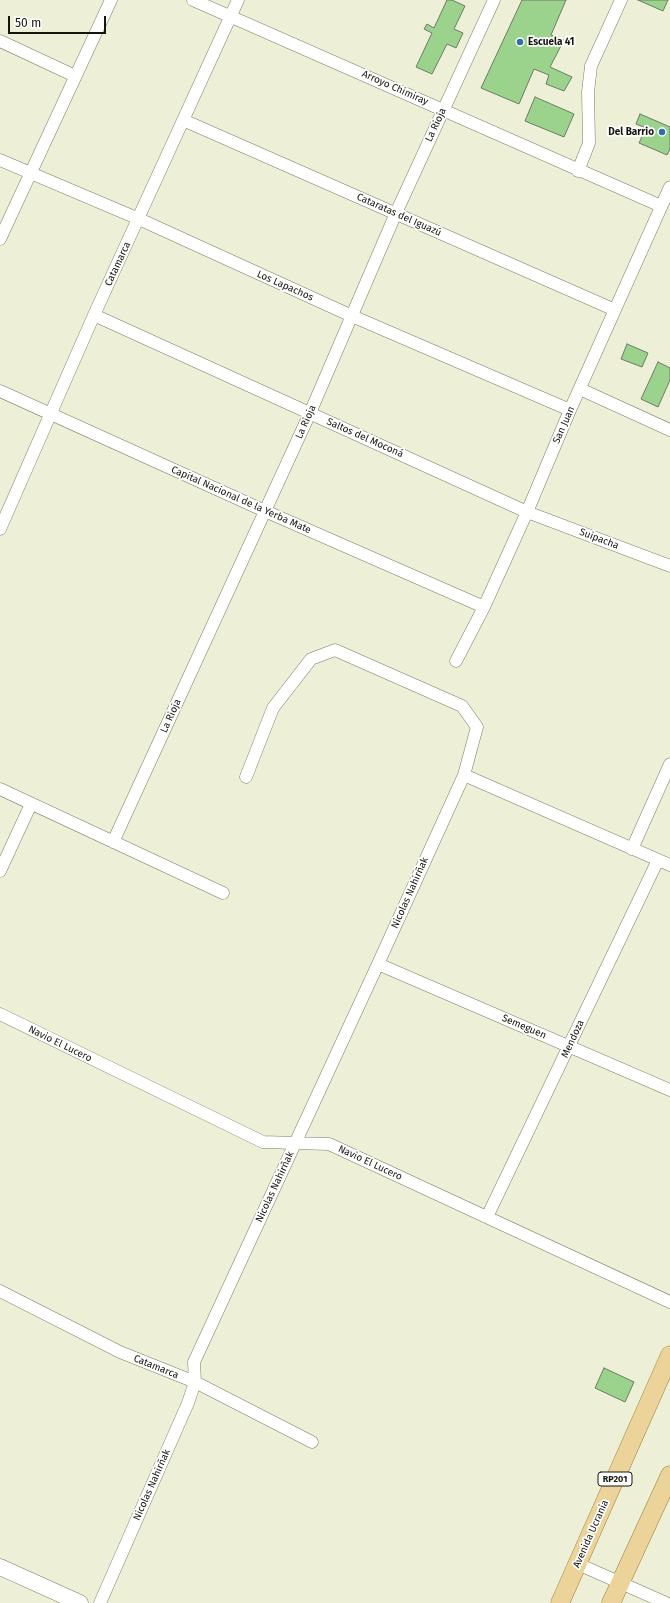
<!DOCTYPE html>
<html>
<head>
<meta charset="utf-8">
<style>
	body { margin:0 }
	#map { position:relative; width:670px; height:1603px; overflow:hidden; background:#edf0d7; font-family:"Fira Sans",sans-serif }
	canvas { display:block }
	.scale { position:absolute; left:8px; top:16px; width:98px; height:18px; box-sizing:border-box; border:2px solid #14150d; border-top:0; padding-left:5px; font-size:12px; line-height:14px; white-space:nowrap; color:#14150d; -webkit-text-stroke:3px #fff; paint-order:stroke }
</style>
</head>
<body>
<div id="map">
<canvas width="670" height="1603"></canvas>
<div class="scale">50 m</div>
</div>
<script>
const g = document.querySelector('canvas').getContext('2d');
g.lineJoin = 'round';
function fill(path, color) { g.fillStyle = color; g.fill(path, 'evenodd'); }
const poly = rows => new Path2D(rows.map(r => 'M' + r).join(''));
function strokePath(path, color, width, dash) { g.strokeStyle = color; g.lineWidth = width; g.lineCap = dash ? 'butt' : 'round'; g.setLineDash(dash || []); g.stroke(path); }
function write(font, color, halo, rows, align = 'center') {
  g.font = font + ' "Fira Sans",sans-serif'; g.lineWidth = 3.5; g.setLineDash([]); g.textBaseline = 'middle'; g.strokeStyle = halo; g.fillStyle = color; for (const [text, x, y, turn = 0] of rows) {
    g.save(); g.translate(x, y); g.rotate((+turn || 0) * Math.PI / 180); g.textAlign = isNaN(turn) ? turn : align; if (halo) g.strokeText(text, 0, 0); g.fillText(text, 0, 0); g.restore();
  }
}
const building = poly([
	[447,0,452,0,465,6,454,29,463,33,456,48,447,44,432,74,416,67,432,33,424,29,427,24,434,28,447,0],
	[522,0,566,0,551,35,564,40,550,67,572,77,564,91,546,84,549,75,534,69,519,104,481,88,522,0],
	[638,0,668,0,663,11,638,0],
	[535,97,574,114,564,137,525,121,535,97],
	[640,114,670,127,670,149,667,155,639,143,646,128,636,124,640,114],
	[627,344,648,353,642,367,621,359,627,344],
	[658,362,670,368,670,380,658,407,641,399,658,362],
	[604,1368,634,1382,625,1402,595,1388,604,1368]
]);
fill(building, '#9cd38c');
strokePath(building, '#6c7a68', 1);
const street = poly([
	[193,0,661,206],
	[0,41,75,76],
	[183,120,615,310],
	[0,160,139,219,352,316,570,410],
	[578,171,589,143,588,92,591,66,621,0],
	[0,239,111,0],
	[94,315,527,512,670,566],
	[580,389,670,430],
	[0,391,265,511,484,607],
	[0,529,94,315,238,0],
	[456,661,484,607,527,512,570,410,670,187],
	[464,775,670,865],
	[0,789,223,893],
	[113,842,310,413,396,213,494,0],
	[632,849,670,764],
	[0,871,31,804],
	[378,964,670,1090],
	[0,1014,263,1142,329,1144,670,1302],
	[487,1217,658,860],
	[0,1291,120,1352,195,1382,312,1442],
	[578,1564,666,1603],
	[100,1603,188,1403,195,1382,194,1362,378,964,464,775,477,727,462,706,335,650,311,659,273,708,246,777]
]);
const secondary = poly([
	[0,1567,80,1603]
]);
const primary = poly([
	[560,1603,670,1355],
	[611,1603,670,1475]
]);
strokePath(street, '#7a7c67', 13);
strokePath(secondary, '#7a7c67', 17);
strokePath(primary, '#987d3d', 19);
strokePath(street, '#fff', 12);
strokePath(secondary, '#fff', 16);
strokePath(primary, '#ecd39a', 18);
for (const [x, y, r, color] of [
	[520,42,4,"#2b71a6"],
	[662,132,4,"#2b71a6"]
]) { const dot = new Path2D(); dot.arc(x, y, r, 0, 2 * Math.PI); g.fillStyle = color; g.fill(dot); strokePath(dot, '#fff', 1.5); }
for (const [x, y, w] of [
	[615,1479,34]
]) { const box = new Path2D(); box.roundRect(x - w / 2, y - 7, w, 14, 3); g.fillStyle = '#fff'; g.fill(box); strokePath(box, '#14150d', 1); }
write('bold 9px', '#14150d', null, [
	["RP201",615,1479]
]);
write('bold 10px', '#14150d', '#fff', [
	["Escuela 41",528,42],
	["Del Barrio",654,132,"right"]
], 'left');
write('10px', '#14150d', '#fff', [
	["Arroyo Chimiray",395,88,24],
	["La Rioja",436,125,-65],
	["Cataratas del Iguazú",399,215,24],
	["Catamarca",118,264,-65],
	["Los Lapachos",285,286,24],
	["La Rioja",306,422,-66],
	["San Juan",564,425,-66],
	["Saltos del Moconá",365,438,24],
	["Capital Nacional de la Yerba Mate",241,500,24],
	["Suipacha",599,539,21],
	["La Rioja",171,716,-66],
	["Nicolas Nahirñak",410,893,-66],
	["Semeguen",524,1027,23],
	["Mendoza",573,1039,-65],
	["Navio El Lucero",60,1044,26],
	["Navio El Lucero",370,1163,25],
	["Nicolas Nahirñak",275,1187,-65],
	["Catamarca",156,1367,22],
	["Nicolas Nahirñak",152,1485,-66],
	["Avenida Ucrania",591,1534,-66]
]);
</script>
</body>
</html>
